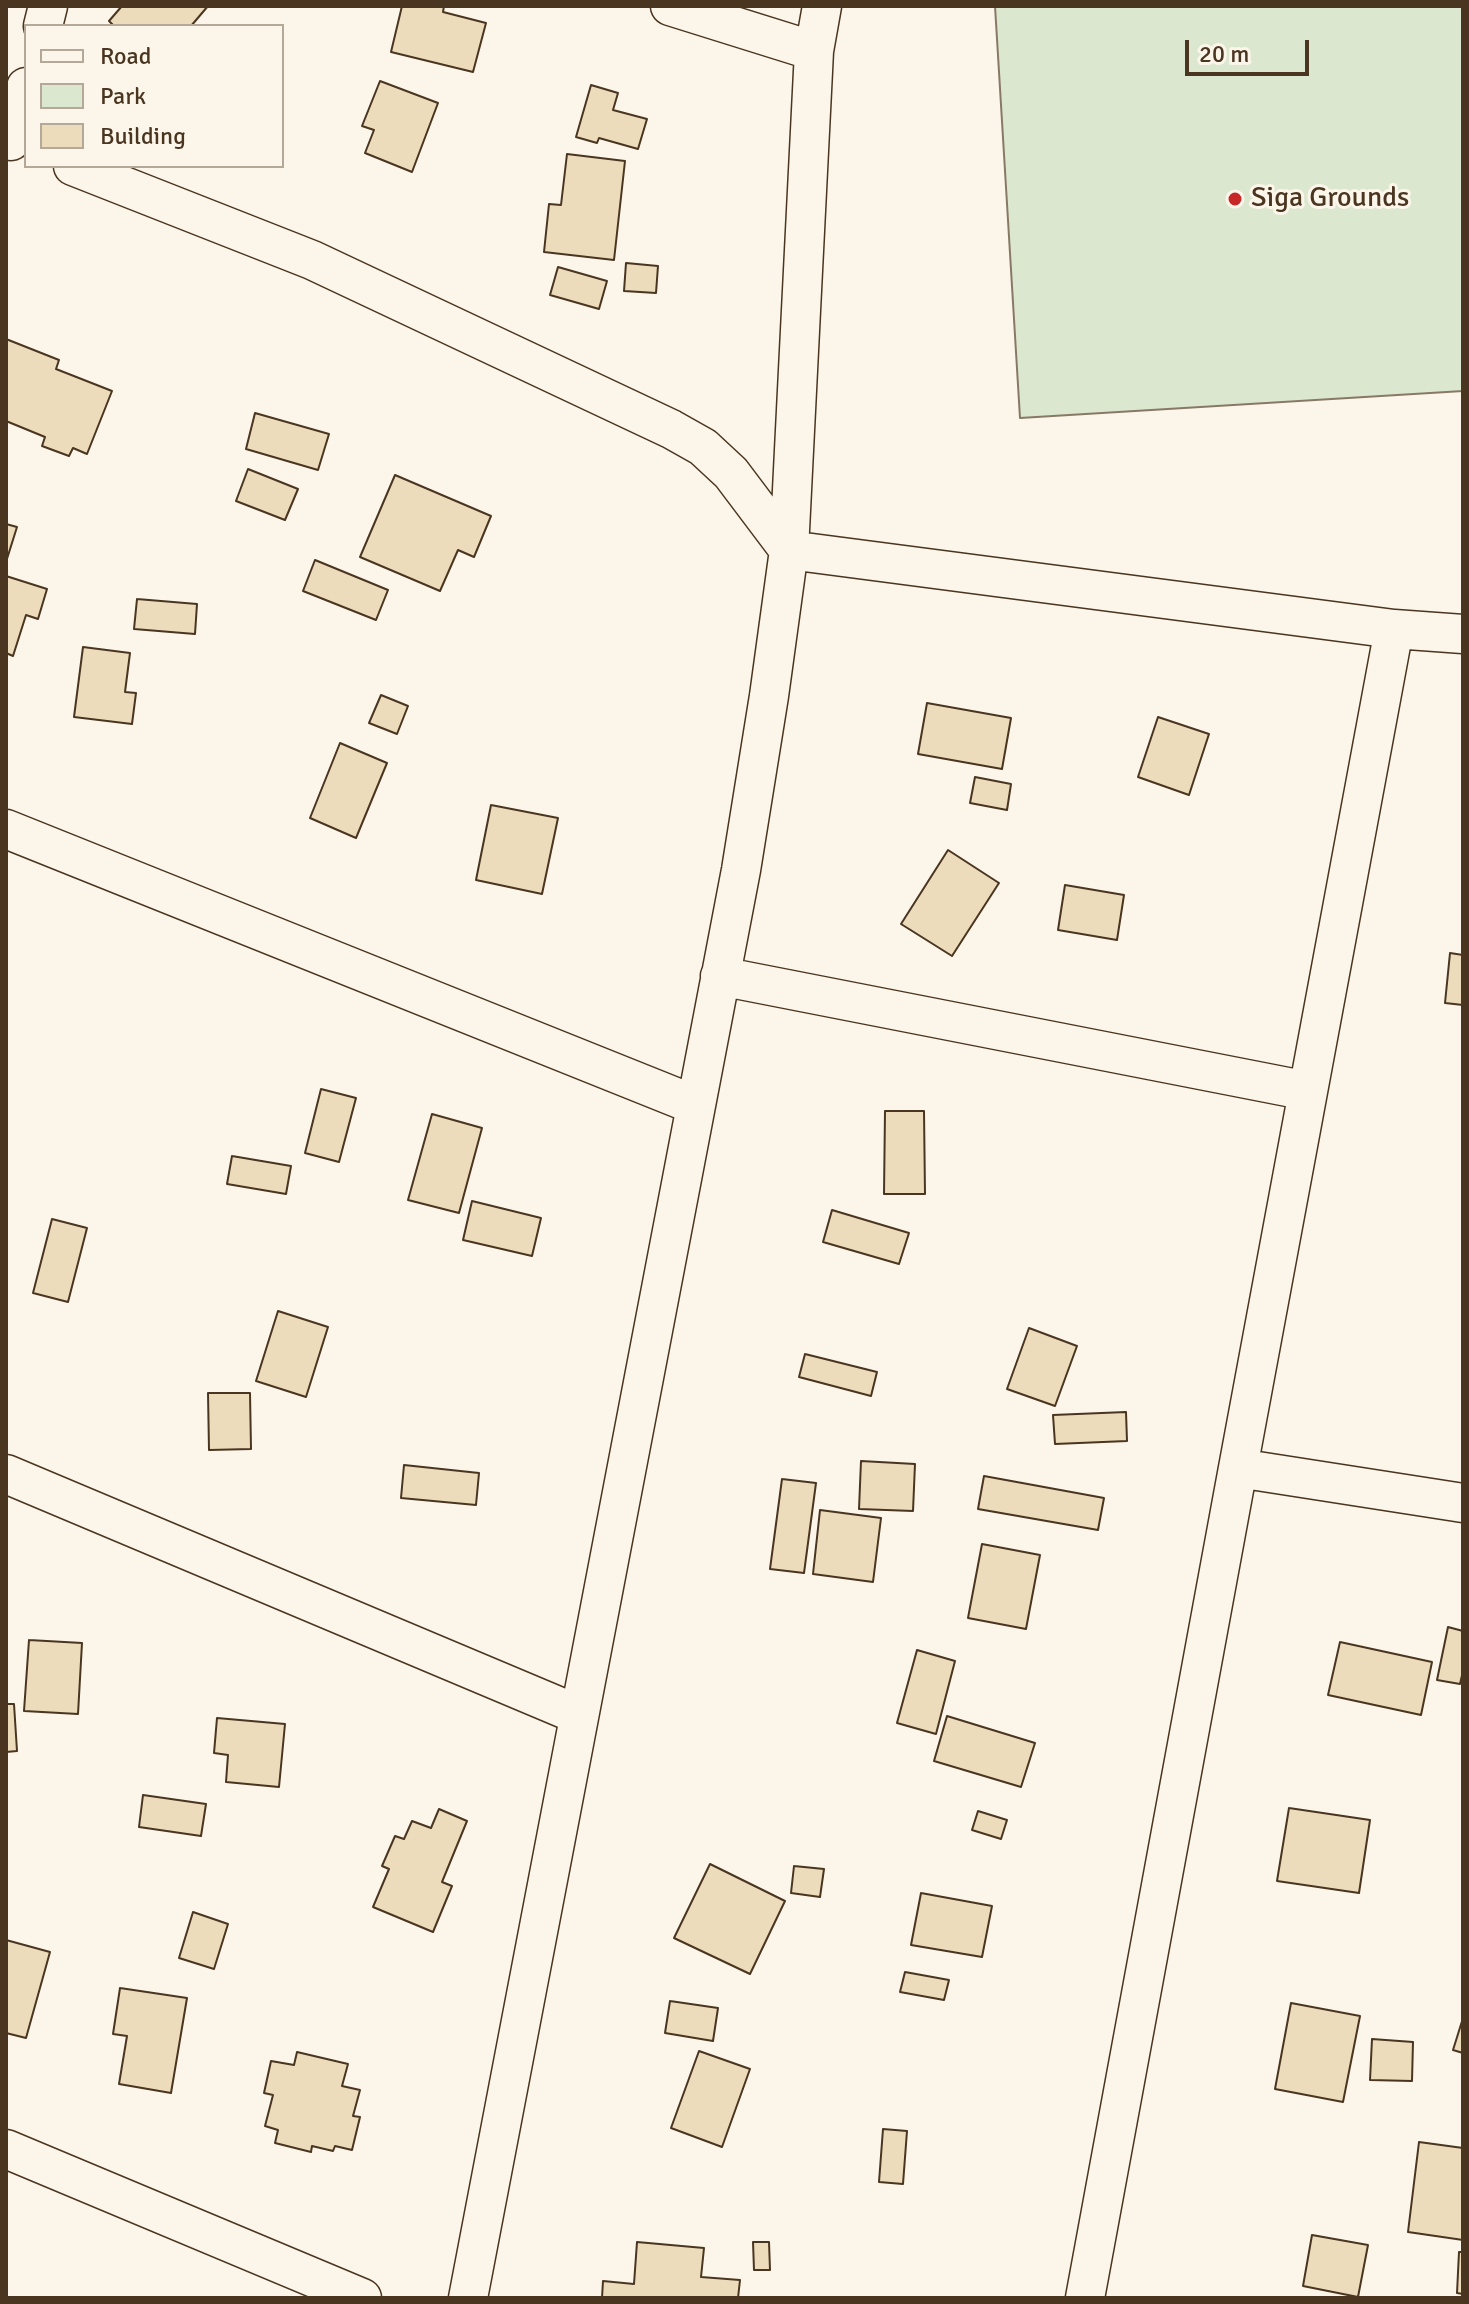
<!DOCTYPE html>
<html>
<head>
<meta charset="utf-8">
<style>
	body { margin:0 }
	#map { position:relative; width:1469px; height:2304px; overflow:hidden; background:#fbf6e9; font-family:Signika,sans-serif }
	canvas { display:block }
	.frame { position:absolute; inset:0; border:8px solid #4a3520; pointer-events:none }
	.legend { position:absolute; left:24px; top:24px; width:260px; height:144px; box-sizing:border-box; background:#fbf6e9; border:2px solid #b4a999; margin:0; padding:10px 14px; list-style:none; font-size:24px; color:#4a3520 }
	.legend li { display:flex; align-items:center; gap:16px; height:40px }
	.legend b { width:40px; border:2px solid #b4a999 }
	.scale { position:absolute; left:1185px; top:40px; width:124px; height:36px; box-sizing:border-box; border:4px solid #4a3520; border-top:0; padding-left:10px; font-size:24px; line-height:28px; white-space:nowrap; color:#4a3520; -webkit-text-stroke:6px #fbf6e9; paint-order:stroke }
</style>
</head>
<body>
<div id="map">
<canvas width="1469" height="2304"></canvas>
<div class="frame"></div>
<ul class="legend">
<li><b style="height:10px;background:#fbf6e9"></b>Road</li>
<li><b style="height:22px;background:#dce7d0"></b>Park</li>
<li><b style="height:22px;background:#ecdcbc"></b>Building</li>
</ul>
<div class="scale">20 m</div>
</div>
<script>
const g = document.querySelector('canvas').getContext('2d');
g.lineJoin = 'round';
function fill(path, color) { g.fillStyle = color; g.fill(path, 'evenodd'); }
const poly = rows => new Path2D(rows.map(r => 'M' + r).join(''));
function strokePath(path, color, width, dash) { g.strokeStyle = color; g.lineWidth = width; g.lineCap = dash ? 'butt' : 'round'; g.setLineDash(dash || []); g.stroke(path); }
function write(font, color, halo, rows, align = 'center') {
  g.font = font + ' Signika,sans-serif'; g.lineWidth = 6; g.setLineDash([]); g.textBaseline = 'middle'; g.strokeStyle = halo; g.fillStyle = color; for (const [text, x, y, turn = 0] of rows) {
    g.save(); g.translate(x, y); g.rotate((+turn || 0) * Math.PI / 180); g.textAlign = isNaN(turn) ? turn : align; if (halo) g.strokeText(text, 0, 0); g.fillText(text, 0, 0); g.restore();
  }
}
const green = poly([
	[995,6,1463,6,1463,391,1020,418,995,6]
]);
fill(green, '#dce7d0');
strokePath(green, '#887966', 2);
const building = poly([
	[122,6,208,6,191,26,114,26,109,21,122,6],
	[402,6,444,6,443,12,486,23,473,72,391,52,402,6],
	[380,81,438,103,412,172,365,153,374,130,362,126,380,81],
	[591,85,618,93,613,110,647,119,638,149,599,138,597,143,576,137,591,85],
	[567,154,625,161,614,260,544,252,549,204,561,205,567,154],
	[626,263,658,266,656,293,624,291,626,263],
	[558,267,607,281,599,309,550,295,558,267],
	[6,339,59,360,56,369,112,391,87,454,73,448,69,456,42,446,45,437,6,421,6,339],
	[255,413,329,434,318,470,246,449,255,413],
	[248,469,298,489,285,520,236,501,248,469],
	[395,475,491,516,474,557,458,550,440,591,360,557,395,475],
	[6,524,17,527,6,562,6,524],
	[315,560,388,590,376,620,303,591,315,560],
	[6,576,47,589,38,619,26,615,13,656,6,653,6,576],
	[137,599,197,604,195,634,134,629,137,599],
	[83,647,130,653,125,692,136,693,132,724,74,717,83,647],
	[381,695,408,706,397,734,369,723,381,695],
	[927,703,1011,718,1002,769,918,754,927,703],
	[1158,717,1209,734,1189,795,1138,777,1158,717],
	[340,743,387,763,356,838,310,818,340,743],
	[975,777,1011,784,1007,810,970,803,975,777],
	[491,805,558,818,542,894,476,880,491,805],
	[948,850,999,883,952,956,901,924,948,850],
	[1065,885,1124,895,1117,940,1058,930,1065,885],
	[1450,953,1463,955,1463,1005,1445,1003,1450,953],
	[321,1089,356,1098,339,1162,305,1153,321,1089],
	[885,1111,924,1111,925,1194,884,1194,885,1111],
	[432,1114,482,1128,459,1213,408,1200,432,1114],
	[232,1156,291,1166,286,1194,227,1184,232,1156],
	[472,1201,541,1218,532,1256,463,1240,472,1201],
	[832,1210,909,1233,899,1264,823,1242,832,1210],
	[52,1219,87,1228,68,1302,33,1293,52,1219],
	[278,1311,328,1327,306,1397,256,1381,278,1311],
	[1029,1328,1077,1346,1055,1406,1007,1389,1029,1328],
	[805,1354,877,1372,871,1396,799,1377,805,1354],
	[208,1393,250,1393,251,1449,209,1450,208,1393],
	[1126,1412,1127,1441,1055,1444,1053,1415,1126,1412],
	[861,1461,915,1464,913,1511,859,1509,861,1461],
	[404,1465,479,1473,476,1505,401,1498,404,1465],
	[984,1476,1104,1498,1098,1530,978,1509,984,1476],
	[782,1479,816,1483,804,1573,770,1569,782,1479],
	[820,1510,881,1518,873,1582,813,1574,820,1510],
	[982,1544,1040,1555,1026,1629,968,1618,982,1544],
	[1448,1627,1463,1631,1463,1671,1460,1684,1437,1680,1448,1627],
	[29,1640,82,1643,78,1714,24,1711,29,1640],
	[1340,1642,1432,1662,1421,1715,1328,1695,1340,1642],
	[917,1650,955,1661,936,1734,897,1723,917,1650],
	[6,1704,14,1704,17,1751,6,1752,6,1704],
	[947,1716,1035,1743,1021,1787,934,1761,947,1716],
	[217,1718,285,1724,279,1787,226,1782,228,1755,214,1753,217,1718],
	[143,1795,206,1804,201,1836,139,1827,143,1795],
	[1289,1808,1370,1820,1359,1893,1277,1881,1289,1808],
	[439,1809,467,1821,442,1882,452,1886,433,1932,373,1907,389,1869,382,1866,395,1836,404,1839,412,1821,431,1828,439,1809],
	[978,1811,1007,1820,1001,1839,972,1830,978,1811],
	[710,1864,785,1901,750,1974,674,1938,710,1864],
	[794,1866,824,1869,820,1897,791,1893,794,1866],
	[921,1893,992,1906,982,1957,911,1945,921,1893],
	[193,1912,228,1924,214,1969,179,1958,193,1912],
	[6,1940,50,1952,26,2038,6,2033,6,1940],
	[905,1972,949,1980,944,2000,900,1992,905,1972],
	[120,1988,187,1998,171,2093,119,2084,127,2036,113,2034,120,1988],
	[670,2001,718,2008,713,2041,665,2033,670,2001],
	[1291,2003,1360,2016,1343,2102,1275,2089,1291,2003],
	[1463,2018,1463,2053,1453,2050,1463,2018],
	[1372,2039,1413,2042,1412,2081,1370,2080,1372,2039],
	[699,2051,750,2069,722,2147,671,2128,699,2051],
	[297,2052,348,2064,342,2086,360,2090,353,2116,360,2117,352,2150,335,2146,333,2151,312,2146,311,2152,275,2143,278,2130,265,2126,273,2095,264,2093,271,2061,294,2065,297,2052],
	[883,2129,907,2131,903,2184,879,2182,883,2129],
	[1419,2142,1463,2148,1463,2240,1408,2232,1419,2142],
	[1312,2235,1368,2245,1358,2297,1303,2286,1312,2235],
	[637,2242,704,2248,701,2277,740,2280,738,2298,602,2298,603,2281,634,2284,637,2242],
	[753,2242,769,2242,770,2270,754,2270,753,2242],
	[1459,2252,1463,2252,1463,2294,1457,2293,1459,2252]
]);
fill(building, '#ecdcbc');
strokePath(building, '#4a3520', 2);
const minor = poly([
	[670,6,814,51],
	[43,26,48,6],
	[11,141,26,87],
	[73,166,312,260,671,429,703,447,731,473,789,550,1394,629,1238,1468],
	[1394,629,1463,634],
	[6,829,695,1105],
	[720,976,1308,1091],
	[6,1474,579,1715],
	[6,2149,362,2298],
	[468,2298,741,870,769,696,789,550,814,51,822,6],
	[1085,2298,1238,1468,1463,1503]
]);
strokePath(minor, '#4a3520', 41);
strokePath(minor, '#fbf6e9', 38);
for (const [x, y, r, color] of [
	[1235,199,8,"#c62828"]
]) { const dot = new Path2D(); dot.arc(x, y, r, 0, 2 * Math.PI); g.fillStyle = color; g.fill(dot); strokePath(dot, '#fbf6e9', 3); }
write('28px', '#4a3520', '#fbf6e9', [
	["Siga Grounds",1251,199]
], 'left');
</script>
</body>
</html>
